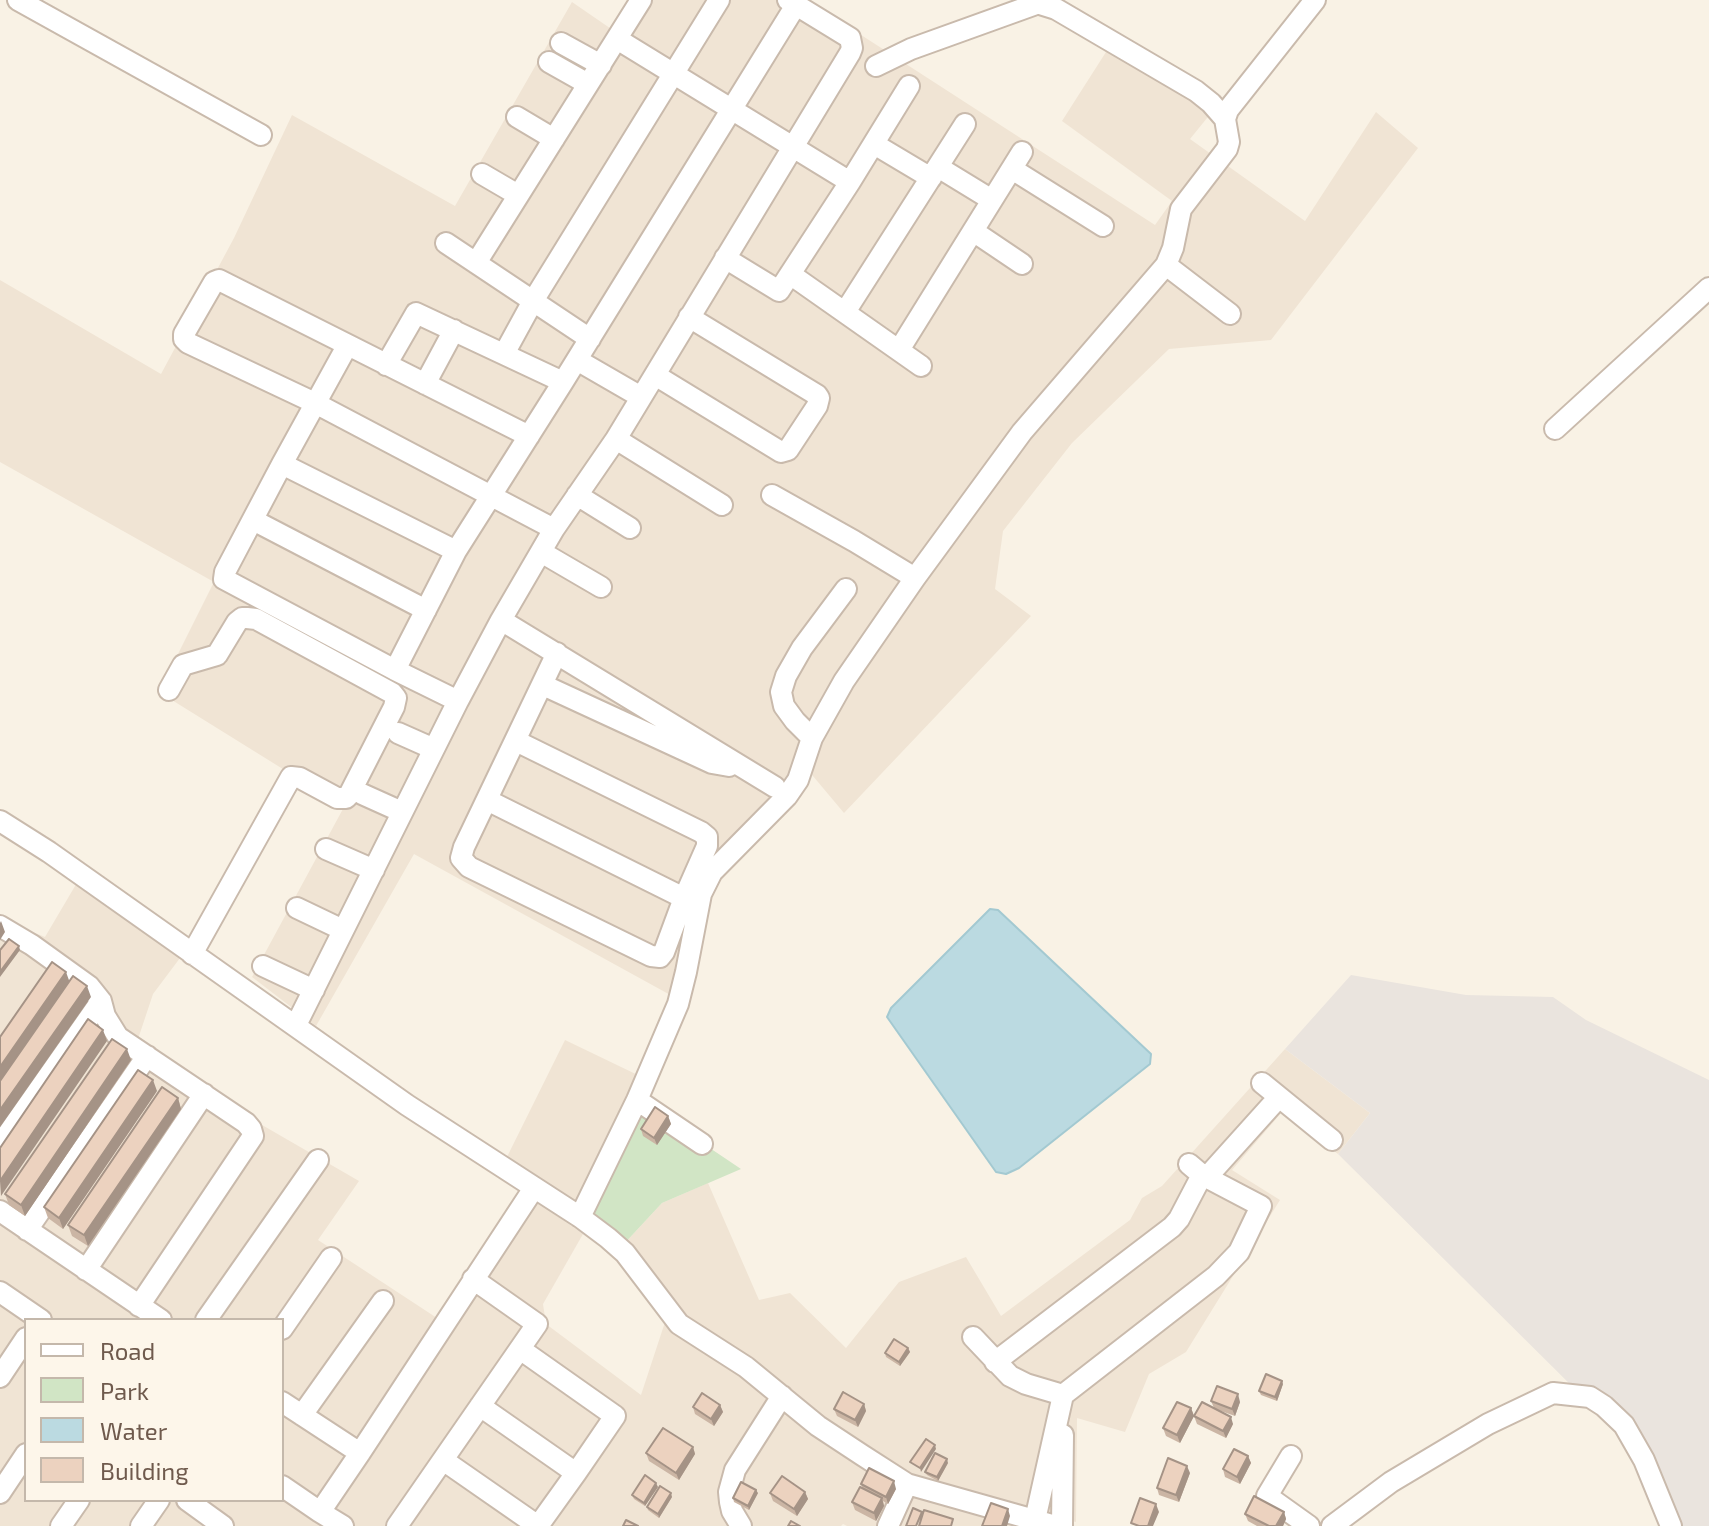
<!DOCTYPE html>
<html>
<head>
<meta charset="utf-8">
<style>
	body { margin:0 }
	#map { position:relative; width:1709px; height:1526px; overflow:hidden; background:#f9f2e5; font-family:"Exo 2",sans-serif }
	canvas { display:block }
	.legend { position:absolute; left:24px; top:1318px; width:260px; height:184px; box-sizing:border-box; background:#fdf6ea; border:2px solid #c4b8ab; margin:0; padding:10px 14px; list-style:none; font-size:24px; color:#6f5a4d }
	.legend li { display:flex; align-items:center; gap:16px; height:40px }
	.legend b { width:40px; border:2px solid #c4b8ab }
</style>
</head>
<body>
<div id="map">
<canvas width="1709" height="1526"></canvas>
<ul class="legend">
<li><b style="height:10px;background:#fff"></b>Road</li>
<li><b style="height:22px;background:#d1e5c5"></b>Park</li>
<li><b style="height:22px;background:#bbdae1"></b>Water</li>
<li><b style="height:22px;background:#ecd2bf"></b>Building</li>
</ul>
</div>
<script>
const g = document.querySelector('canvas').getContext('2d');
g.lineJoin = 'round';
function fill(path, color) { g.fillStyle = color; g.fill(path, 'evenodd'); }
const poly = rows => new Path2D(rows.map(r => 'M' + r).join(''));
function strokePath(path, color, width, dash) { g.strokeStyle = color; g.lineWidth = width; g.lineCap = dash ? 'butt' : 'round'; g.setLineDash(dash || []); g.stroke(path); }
fill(poly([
	[641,0,807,0,1155,225,1172,201,1062,121,1113,41,1216,107,1190,139,1305,221,1376,112,1418,148,1271,340,1169,349,1072,443,1003,531,995,589,1031,616,844,813,797,757,790,793,715,862,674,997,414,854,316,1026,252,977,344,807,159,692,214,582,0,462,0,280,161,374,234,238,292,115,455,206,572,2,620,35],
	[78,881,183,954,153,994,134,1051,359,1181,318,1240,440,1320,523,1192,583,1234,543,1304,546,1324,641,1395,669,1310,623,1245,662,1203,708,1183,759,1300,790,1293,846,1348,899,1282,966,1257,1001,1316,1130,1220,1142,1198,1162,1186,1285,1049,1370,1113,1338,1154,1282,1112,1232,1170,1280,1200,1186,1352,1149,1374,1125,1432,1077,1418,1076,1522,1034,1511,1025,1526,847,1526,843,1524,841,1526,0,1526,0,919,45,937],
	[26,1320,282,1320,282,1500,26,1500],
	[565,1040,644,1078,578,1213,502,1167]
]), '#f0e4d4');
fill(poly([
	[1351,975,1466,995,1553,997,1586,1020,1709,1080,1709,1526,1659,1526,1634,1441,1587,1401,1338,1154,1370,1113,1285,1049]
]), '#eae4de');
fill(poly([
	[634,1097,741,1169,662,1203,623,1245,578,1213]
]), '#d1e5c5');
const water = poly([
	[990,909,998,910,1151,1054,1150,1064,1019,1168,1006,1174,996,1172,887,1017,891,1008,990,909]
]);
fill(water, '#bbdae1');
strokePath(water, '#a3c9d1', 2);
const minor = poly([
	[18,0,261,135],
	[617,39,850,182],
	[561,43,601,65],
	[549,62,588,84],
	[876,66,911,49,1036,4,1040,4,1056,9,1196,91,1211,103,1225,119],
	[517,117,554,139],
	[874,144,931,178],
	[938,167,992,200],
	[1012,169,1103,226],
	[482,174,518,195],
	[973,231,1022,264],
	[446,243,590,339],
	[725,258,779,291,850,182,909,86],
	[476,263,641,0],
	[1166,265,1230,314],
	[790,274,921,366],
	[845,312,965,124],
	[347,346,282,464,225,572,224,579,395,670,458,701],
	[899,350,1022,152],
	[504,354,533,301,719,0],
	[577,360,641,397],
	[386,365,416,313,563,382],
	[655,375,781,452,788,450,817,406,819,398,817,395,689,317],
	[425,384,454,330],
	[1555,429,1709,288],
	[529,436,219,280,214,282,184,334,184,339,188,343,315,403,554,529],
	[616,439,722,505],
	[282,464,456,551],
	[577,495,630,528],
	[772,495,854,541,915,578],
	[253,520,426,610],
	[541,552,601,587],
	[501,620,775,787],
	[395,670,456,551,563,382,796,5],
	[543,685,712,763,729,766],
	[169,690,183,665,217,655,237,622,242,618,247,618,256,619,392,693,396,698,394,707,349,795,346,798,337,798,300,778,291,777,192,954],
	[398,733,434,749],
	[812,738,795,721,784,706,781,692,786,676,802,648,846,589],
	[516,741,701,832,707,837,707,846,684,898,664,952,660,957,651,956,469,867,461,858,464,847,557,653],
	[362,794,402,812],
	[487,800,684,898],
	[0,821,49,852,407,1105,580,1217,608,1238,625,1253,679,1324,746,1367,818,1426,862,1455,907,1484,1056,1526],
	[326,849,374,870],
	[297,908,343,930],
	[0,926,32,945,89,986,101,1001,105,1016,118,1037,246,1123,251,1129,253,1136,139,1306],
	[263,966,314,990],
	[296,1025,458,701,501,620,554,529,616,439,850,53,852,48,850,38,788,0],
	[1262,1083,1332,1140],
	[637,1100,702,1144],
	[0,1145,101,1001],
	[1207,1177,1279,1097],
	[0,1211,161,1320],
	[580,1217,637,1100,678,1004,686,972,701,894,712,872,787,796,798,780,812,738,844,681,915,578,1022,432,1166,265,1173,248,1181,209,1227,149,1229,142,1225,119,1228,110,1315,0],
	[27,1230,147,1056],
	[86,1270,204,1094],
	[0,1292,41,1320],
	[206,1320,318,1160],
	[282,1329,331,1258],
	[973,1337,1010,1376,1026,1384,1063,1395],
	[995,1362,1172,1227,1179,1219,1202,1175],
	[0,1377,26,1338],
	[282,1402,360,1453],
	[480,1406,576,1473],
	[302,1415,383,1301],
	[1291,1456,1267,1496,1309,1526],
	[443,1460,538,1526,576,1473,615,1416,520,1349],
	[282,1486,320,1512,360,1453,534,1188],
	[0,1493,26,1454],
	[187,1500,223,1526],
	[320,1512,343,1526],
	[1035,1520,1063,1395,1216,1276,1239,1252,1261,1206,1202,1175,1189,1164],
	[61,1526,79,1500],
	[141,1526,159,1500],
	[397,1526,537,1324,473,1279],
	[741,1526,732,1511,730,1502,729,1492,735,1470,782,1396],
	[888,1526,907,1484],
	[1062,1526,1063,1435],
	[1332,1526,1391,1482,1488,1424,1553,1393,1590,1397,1604,1406,1624,1425,1644,1460,1671,1526]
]);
strokePath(minor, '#c9baac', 24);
strokePath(minor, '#fff', 20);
fill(poly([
	[131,1060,25,1216,9,1205,5,1194],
	[157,1091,63,1229,48,1218,44,1207],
	[178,1098,181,1109,88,1246,72,1236,68,1225],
	[668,1116,671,1124,657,1145,643,1136,641,1129],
	[908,1348,910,1352,900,1366,886,1357,885,1353],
	[1283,1384,1277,1401,1261,1395,1259,1391],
	[1211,1401,1240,1402,1235,1416,1218,1410,1233,1424,1226,1438,1197,1424,1194,1416,1214,1408],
	[864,1404,866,1411,858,1427,837,1416,834,1409],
	[720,1405,723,1412,714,1426,695,1414,693,1407],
	[1191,1408,1194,1416,1180,1443,1166,1436,1163,1428],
	[693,1447,695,1454,679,1480,649,1461,646,1453],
	[1248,1456,1251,1463,1240,1484,1225,1477,1223,1469],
	[948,1463,938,1481,927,1475,925,1472],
	[1190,1473,1179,1502,1159,1495,1157,1488],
	[861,1484,896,1489,888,1504,883,1501,884,1506,876,1521,855,1510,852,1502,863,1489],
	[658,1487,645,1506,634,1499,632,1495],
	[805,1492,808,1499,797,1516,773,1501,770,1493],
	[758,1493,749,1510,734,1502,733,1498],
	[672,1497,659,1518,648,1510,647,1507],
	[1284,1512,1286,1519,1283,1526,1257,1526,1248,1521,1245,1514]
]), '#cbb5a4');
fill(poly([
	[1,921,5,932,0,940,0,923],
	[19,946,20,950,0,977,0,972],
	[66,972,70,983,0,1083,0,1067],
	[87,986,91,997,0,1127,0,1110],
	[103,1030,107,1041,1,1196,0,1181],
	[127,1049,131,1060,25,1216,21,1205],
	[153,1080,157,1091,63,1229,59,1218],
	[178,1098,181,1109,88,1246,84,1235],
	[668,1116,671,1124,657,1145,654,1138],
	[908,1348,910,1352,900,1366,899,1362],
	[1282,1381,1283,1384,1277,1401,1275,1397],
	[1238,1394,1240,1402,1235,1416,1232,1409],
	[864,1404,866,1411,858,1427,855,1420],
	[720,1405,723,1412,714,1426,711,1419],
	[1191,1408,1194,1416,1180,1443,1177,1435],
	[1231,1417,1233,1424,1226,1438,1223,1431],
	[935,1445,936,1449,921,1472,920,1468],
	[693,1447,695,1454,679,1480,676,1473],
	[1248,1456,1251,1463,1240,1484,1237,1477],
	[947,1459,948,1463,938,1481,937,1477],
	[1187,1466,1190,1473,1179,1502,1176,1495],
	[894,1481,896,1489,888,1504,886,1497],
	[656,1483,658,1487,645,1506,644,1503],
	[756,1490,758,1493,749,1510,748,1506],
	[805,1492,808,1499,797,1516,794,1509],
	[671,1493,672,1497,659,1518,658,1514],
	[882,1498,884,1506,876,1521,874,1513],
	[1156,1504,1159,1512,1153,1526,1148,1526],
	[1008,1509,1010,1516,1007,1526,1002,1526],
	[1284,1512,1286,1519,1283,1526,1276,1526]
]), '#a59386');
const building = poly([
	[9,939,19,946,0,972,0,950,9,939],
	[52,962,66,972,0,1067,0,1037,52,962],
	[73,976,87,986,0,1110,0,1081,73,976],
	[88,1019,103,1030,0,1181,0,1148,88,1019],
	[112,1039,127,1049,21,1205,5,1194,112,1039],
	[138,1070,153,1080,59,1218,44,1207,138,1070],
	[162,1087,178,1098,84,1235,68,1225,162,1087],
	[655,1107,668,1116,654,1138,641,1129,655,1107],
	[894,1339,908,1348,899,1362,885,1353,894,1339],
	[1266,1374,1282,1381,1275,1397,1259,1391,1266,1374],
	[1217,1386,1238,1394,1232,1409,1211,1401,1217,1386],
	[843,1392,864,1404,855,1420,834,1409,843,1392],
	[702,1393,720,1405,711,1419,693,1407,702,1393],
	[1177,1402,1191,1408,1177,1435,1163,1428,1177,1402],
	[1202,1402,1231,1417,1223,1431,1194,1416,1202,1402],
	[663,1428,693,1447,676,1473,646,1453,663,1428],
	[926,1439,935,1445,920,1468,910,1462,926,1439],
	[1234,1449,1248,1456,1237,1477,1223,1469,1234,1449],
	[935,1453,947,1459,937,1477,925,1472,935,1453],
	[1168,1458,1187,1466,1176,1495,1157,1488,1168,1458],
	[869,1468,894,1481,886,1497,861,1484,869,1468],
	[645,1475,656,1483,644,1503,632,1495,645,1475],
	[782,1476,805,1492,794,1509,770,1493,782,1476],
	[741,1482,756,1490,748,1506,733,1498,741,1482],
	[660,1486,671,1493,658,1514,647,1507,660,1486],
	[860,1487,882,1498,874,1513,852,1502,860,1487],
	[1254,1496,1284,1512,1276,1526,1269,1526,1245,1514,1254,1496],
	[1140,1498,1156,1504,1148,1526,1139,1526,1131,1523,1140,1498],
	[991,1503,1008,1509,1002,1526,982,1526,991,1503],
	[913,1508,922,1512,916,1526,906,1526,913,1508],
	[924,1510,953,1519,951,1526,919,1526,924,1510],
	[626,1520,638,1526,623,1526,626,1520],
	[791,1521,800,1526,788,1526,791,1521]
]);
fill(building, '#ecd2bf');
strokePath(building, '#a59386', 2);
</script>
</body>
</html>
